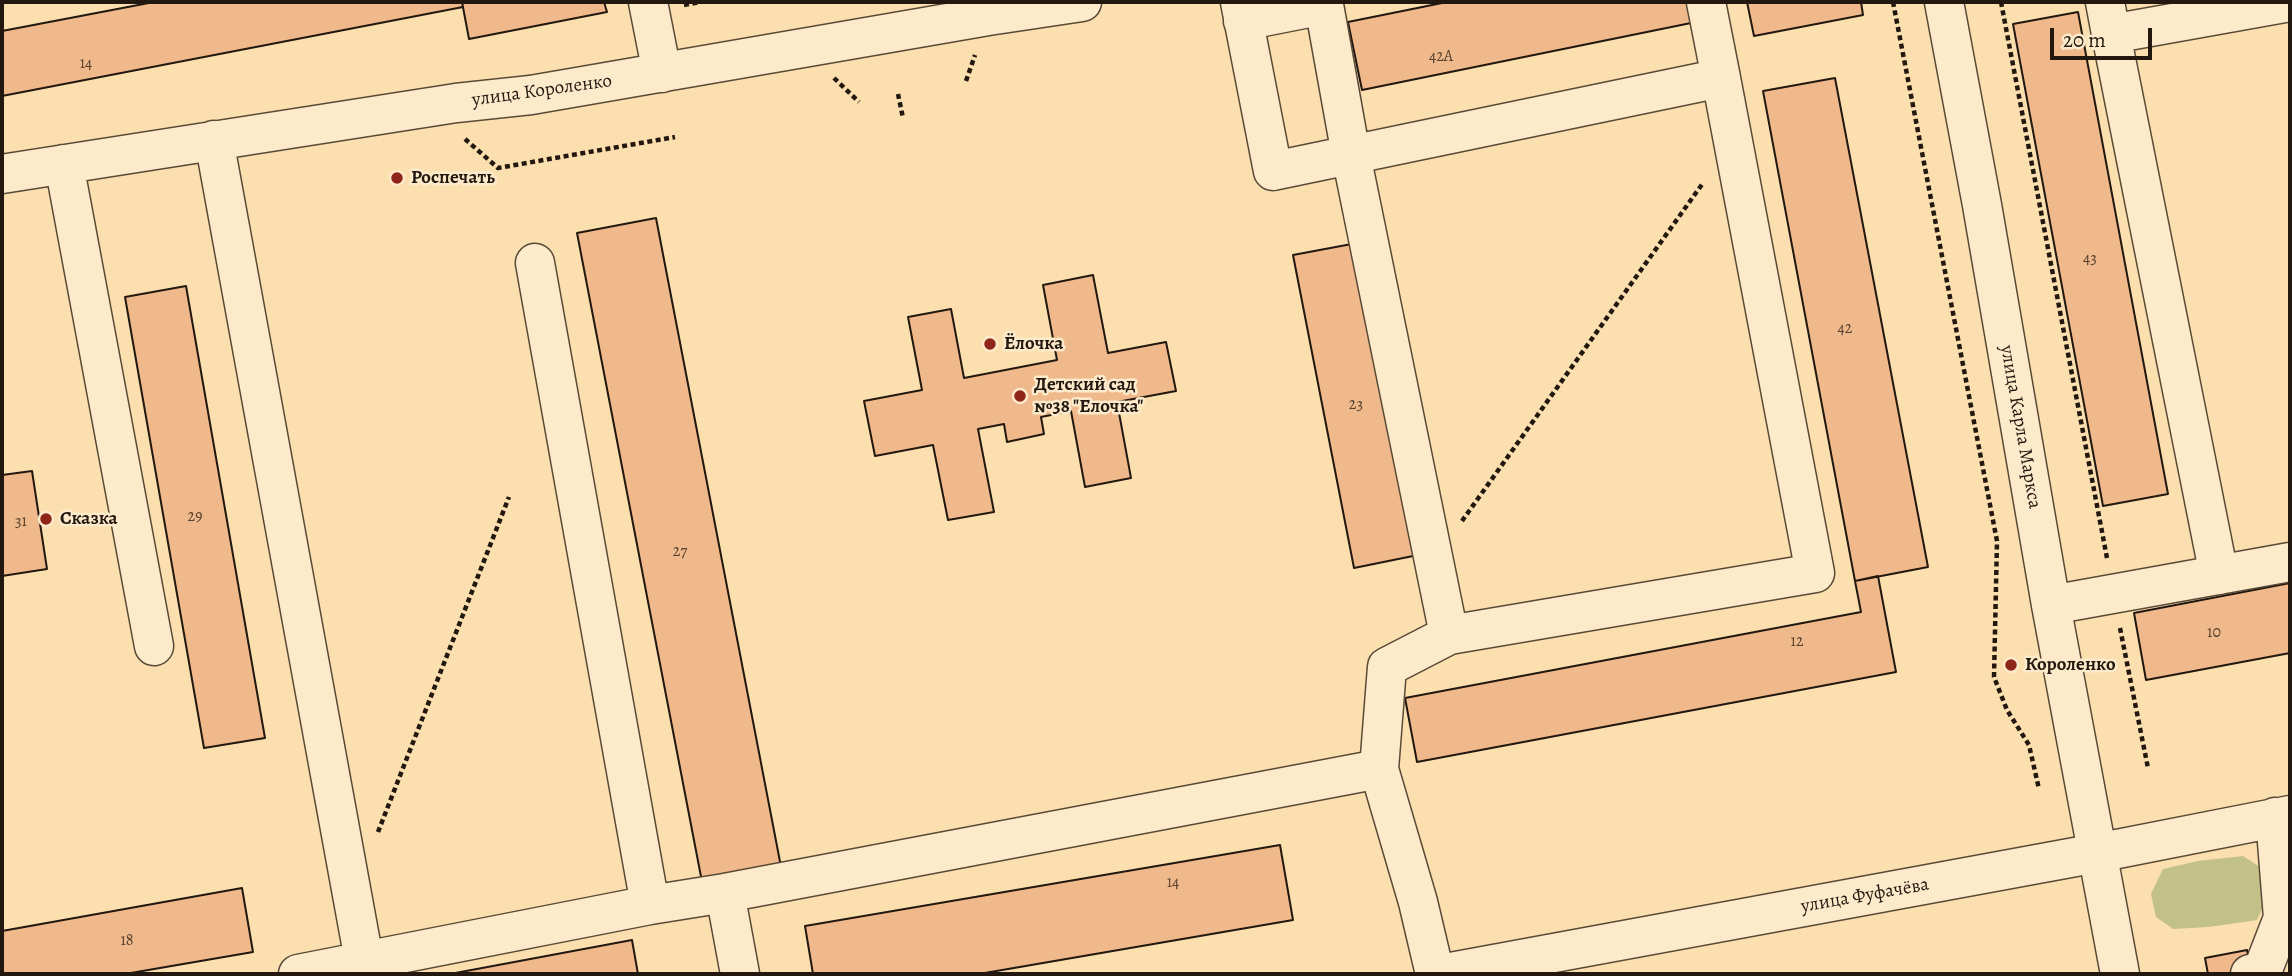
<!DOCTYPE html>
<html>
<head>
<meta charset="utf-8">
<style>
	body { margin:0 }
	#map { position:relative; width:2292px; height:976px; overflow:hidden; background:#fbdfaf; font-family:Alegreya,serif }
	canvas { display:block }
	.frame { position:absolute; inset:0; border:4px solid #23180f; pointer-events:none }
	.scale { position:absolute; left:2050px; top:28px; width:102px; height:32px; box-sizing:border-box; border:4px solid #23180f; border-top:0; padding-left:9px; font-size:21px; line-height:24px; white-space:nowrap; color:#23180f; -webkit-text-stroke:5px #fceacb; paint-order:stroke }
</style>
</head>
<body>
<div id="map">
<canvas width="2292" height="976"></canvas>
<div class="frame"></div>
<div class="scale">20 m</div>
</div>
<script>
const g = document.querySelector('canvas').getContext('2d');
g.lineJoin = 'round';
function fill(path, color) { g.fillStyle = color; g.fill(path, 'evenodd'); }
const poly = rows => new Path2D(rows.map(r => 'M' + r).join(''));
function strokePath(path, color, width, dash) { g.strokeStyle = color; g.lineWidth = width; g.lineCap = dash ? 'butt' : 'round'; g.setLineDash(dash || []); g.stroke(path); }
function write(font, color, halo, rows, align = 'center') {
  g.font = font + ' Alegreya,serif'; g.lineWidth = 5; g.setLineDash([]); g.textBaseline = 'middle'; g.strokeStyle = halo; g.fillStyle = color; for (const [text, x, y, turn = 0] of rows) {
    g.save(); g.translate(x, y); g.rotate((+turn || 0) * Math.PI / 180); g.textAlign = isNaN(turn) ? turn : align; if (halo) g.strokeText(text, 0, 0); g.fillText(text, 0, 0); g.restore();
  }
}
fill(poly([
	[2243,856,2260,867,2269,894,2257,920,2209,927,2173,929,2156,917,2151,894,2163,869,2198,861]
]), '#c2c188');
const building = poly([
	[154,2,462,2,463,7,2,96,2,31,154,2],
	[462,2,604,2,607,12,469,39,462,2],
	[1447,2,1687,2,1691,23,1362,90,1348,22,1447,2],
	[1747,2,1861,2,1863,15,1754,36,1747,2],
	[2078,12,2168,494,2103,506,2013,24,2078,12],
	[1835,78,1928,567,1855,581,1763,91,1835,78],
	[656,218,782,872,703,887,577,233,656,218],
	[1357,243,1418,555,1354,568,1293,255,1357,243],
	[1093,275,1108,353,1166,342,1176,391,1117,402,1131,478,1085,487,1071,411,1041,417,1044,434,1007,442,1004,424,978,429,994,512,948,520,933,445,875,456,864,401,922,390,908,317,951,309,964,378,1057,360,1043,285,1093,275],
	[186,286,265,738,204,748,125,297,186,286],
	[32,471,47,569,2,576,2,475,32,471],
	[1878,576,1896,672,1417,762,1405,698,1861,612,1855,581,1878,576],
	[2290,583,2290,653,2146,680,2134,613,2290,583],
	[1280,845,1293,920,979,974,813,974,805,926,1280,845],
	[242,888,253,952,125,974,2,974,2,931,242,888],
	[632,940,638,974,450,974,632,940],
	[2247,950,2251,974,2208,974,2205,958,2247,950]
]);
fill(building, '#efb98c');
strokePath(building, '#23180f', 2);
const minor = poly([
	[648,2,662,73],
	[1240,2,1273,171,1721,78,1815,573,1449,635,1387,667,1379,769],
	[1706,2,1721,78],
	[1944,2,1982,205,2051,605,2120,974],
	[2105,2,2111,34,2290,2],
	[1243,21,1324,5,1351,155,1449,635],
	[2111,34,2219,575],
	[214,140,364,960],
	[64,164,154,646],
	[2,174,456,103,531,95,988,16,1082,2],
	[535,263,650,905],
	[2051,605,2290,562],
	[725,893,1379,769,1418,902,1435,974],
	[298,974,650,905,725,893,740,974],
	[1440,974,2097,853,2290,815],
	[2250,974,2262,972,2283,918,2275,817]
]);
strokePath(minor, '#594a37', 41);
strokePath(poly([
	[1893,2,1997,541,1994,677,2007,710,2029,745,2039,789],
	[2001,2,2107,558],
	[684,5,700,2],
	[834,78,859,102],
	[966,81,975,55],
	[898,94,903,118],
	[465,139,498,168,675,137],
	[1462,521,1703,183],
	[2120,628,2148,768],
	[378,832,509,497]
]), '#23180f', 4.5, [5, 3.5]);
strokePath(minor, '#fceacb', 38);
for (const [x, y, r, color] of [
	[397,178,7,"#8f2418"],
	[990,344,7,"#8f2418"],
	[1020,396,7,"#8f2418"],
	[46,519,7,"#8f2418"],
	[2011,665,7,"#8f2418"]
]) { const dot = new Path2D(); dot.arc(x, y, r, 0, 2 * Math.PI); g.fillStyle = color; g.fill(dot); strokePath(dot, '#fceacb', 2.5); }
write('16px', '#56402e', null, [
	["42А",1441,57],
	["14",86,64],
	["43",2090,259],
	["42",1845,329],
	["23",1356,405],
	["29",195,517],
	["31",21,522],
	["27",680,552],
	["10",2214,633],
	["12",1797,642],
	["14",1173,883],
	["18",127,941]
]);
write('19px', '#23180f', '#fceacb', [
	["улица Короленко",542,91,-8],
	["улица Карла Маркса",2020,427,80],
	["улица Фуфачёва",1865,896,-10]
]);
write('bold 19px', '#23180f', '#fceacb', [
	["Роспечать",411,178],
	["Ёлочка",1004,344],
	["Детский сад",1034,385],
	["№38 \"Елочка\"",1034,407],
	["Сказка",60,519],
	["Короленко",2025,665]
], 'left');
</script>
</body>
</html>
